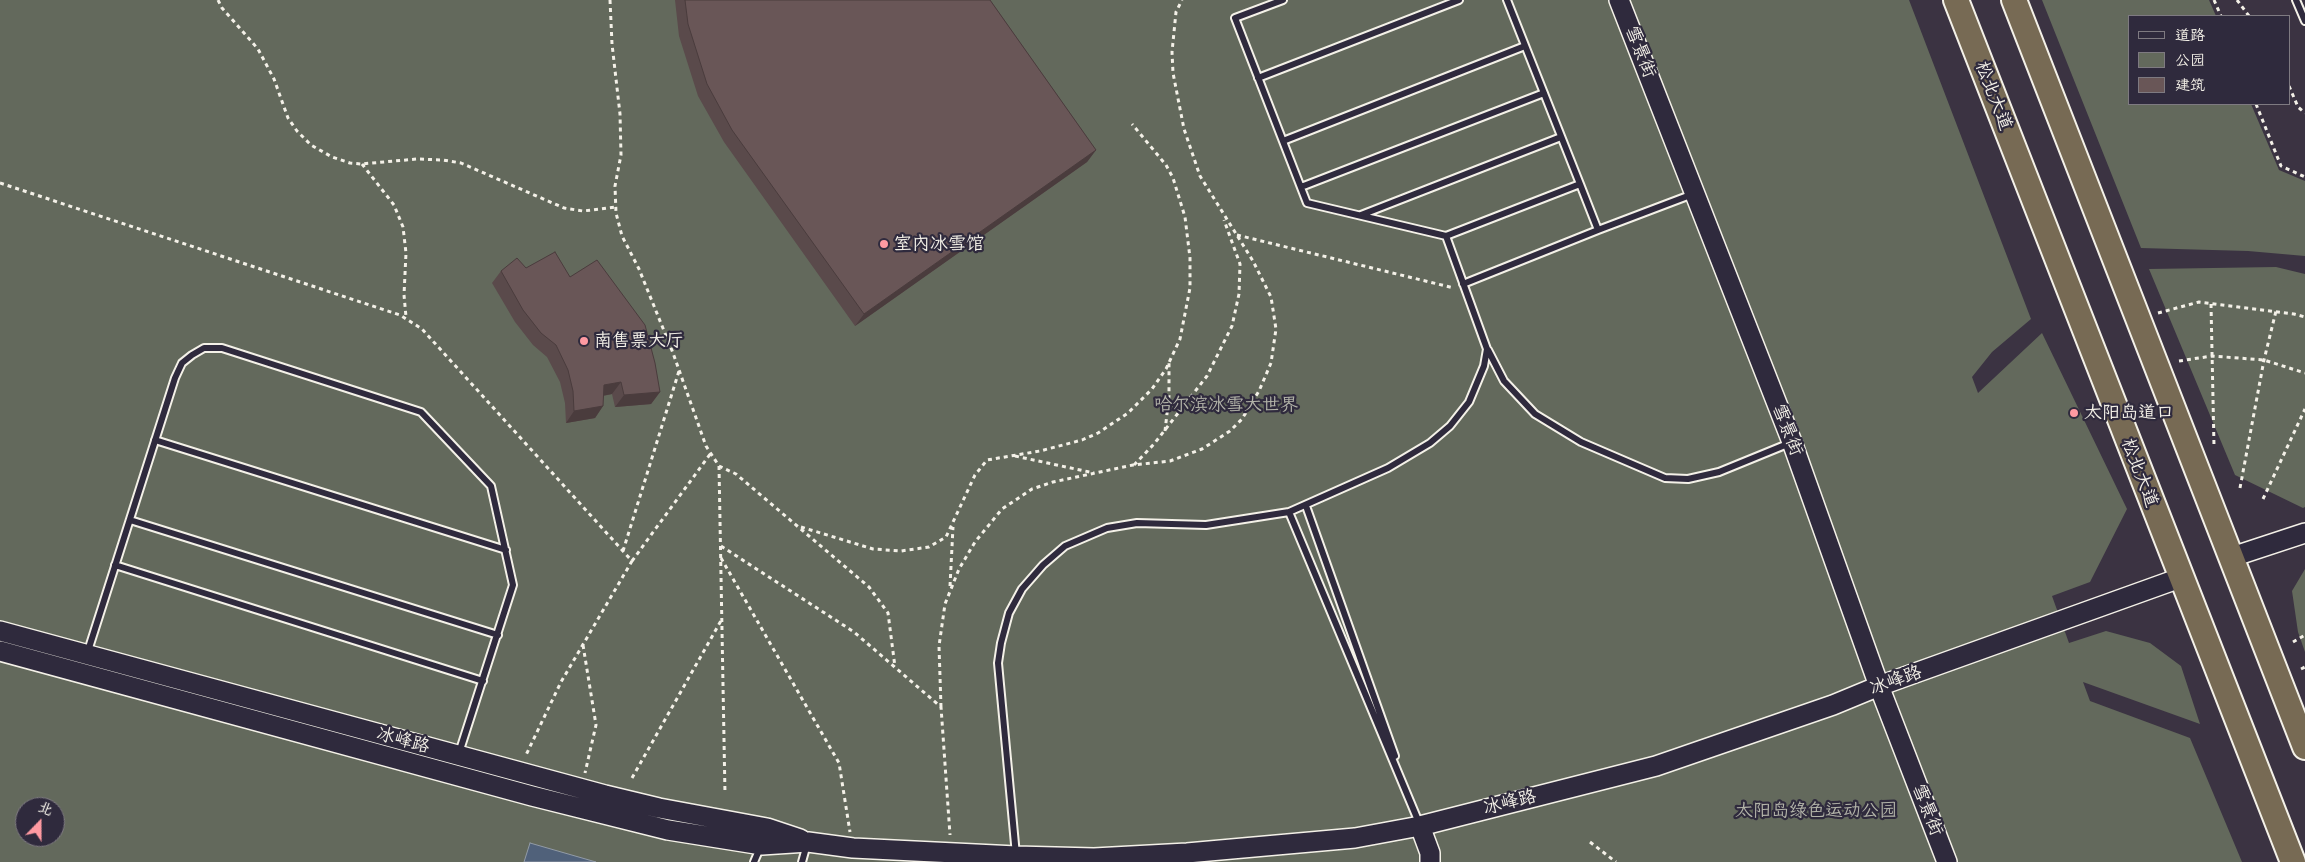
<!DOCTYPE html>
<html>
<head>
<meta charset="utf-8">
<style>
	body { margin:0 }
	#map { position:relative; width:2305px; height:862px; overflow:hidden; background:#3b3342; font-family:Pangolin,"LXGW WenKai TC",sans-serif }
	canvas { display:block }
	.legend { position:absolute; left:2128px; top:15px; width:162px; height:90px; box-sizing:border-box; background:#2f2a3d; border:1px solid #7e7a81; margin:0; padding:6px 9px; list-style:none; font-size:15px; color:#f4f1e8 }
	.legend li { display:flex; align-items:center; gap:10px; height:25px }
	.legend b { width:25px; border:1px solid #7e7a81 }
	.north { position:absolute; left:15px; top:797px; width:50px; height:50px; box-sizing:border-box; background:#2f2a3d; border:1px solid #7e7a81; border-radius:50%; rotate:22deg; font-size:14px; font-weight:700; line-height:20px; text-align:center; color:#f4f1e8 }
	.north::after { content:''; display:block; margin:auto; width:18px; height:22px; background:#ff9aa2; clip-path:polygon(50% 0,100% 100%,50% 72%,0 100%) }
</style>
</head>
<body>
<div id="map">
<canvas width="2305" height="862"></canvas>
<ul class="legend">
<li><b style="height:6px;background:#2f2a3d"></b>道路</li>
<li><b style="height:14px;background:#63695c"></b>公园</li>
<li><b style="height:14px;background:#695657"></b>建筑</li>
</ul>
<div class="north">北</div>
</div>
<script>
const g = document.querySelector('canvas').getContext('2d');
g.lineJoin = 'round';
function fill(path, color) { g.fillStyle = color; g.fill(path, 'evenodd'); }
const poly = rows => new Path2D(rows.map(r => 'M' + r).join(''));
function strokePath(path, color, width, dash) { g.strokeStyle = color; g.lineWidth = width; g.lineCap = dash ? 'butt' : 'round'; g.setLineDash(dash || []); g.stroke(path); }
function write(font, color, halo, rows, align = 'center') {
  g.font = font + ' Pangolin,"LXGW WenKai TC",sans-serif'; g.lineWidth = 4.5; g.setLineDash([]); g.textBaseline = 'middle'; g.strokeStyle = halo; g.fillStyle = color; for (const [text, x, y, turn = 0] of rows) {
    g.save(); g.translate(x, y); g.rotate((+turn || 0) * Math.PI / 180); g.textAlign = isNaN(turn) ? turn : align; if (halo) g.strokeText(text, 0, 0); g.fillText(text, 0, 0); g.restore();
  }
}
fill(poly([
	[0,0,1909,0,2031,319,1992,352,1972,377,1978,393,2042,333,2127,509,2090,582,2052,596,2069,643,2106,631,2150,643,2181,666,2200,724,2083,682,2090,701,2190,738,2242,862,0,862],
	[25,807,55,807,55,837,25,837],
	[2042,0,2209,0,2216,16,2129,16,2129,104,2251,104,2279,170,2305,181,2305,256,2248,251,2141,248],
	[2276,267,2305,274,2305,507,2303,508,2235,475,2149,269],
	[2305,569,2305,652,2298,632,2292,591]
]), '#63695c');
const water = poly([
	[530,843,596,862,524,862,530,843]
]);
fill(water, '#50617a');
strokePath(water, '#929ba6', 1);
const lane = poly([
	[1283,0,1235,18,1307,203,1446,236],
	[1507,0,1580,184],
	[2296,0,2305,21],
	[1258,78,1459,0],
	[1283,141,1525,46],
	[1301,187,1544,93],
	[1361,215,1561,137],
	[1463,284,1598,230],
	[1488,350,1504,381,1535,414,1581,442,1665,478,1688,479,1719,472,1790,443],
	[155,440,506,550],
	[1306,506,1395,756],
	[1289,512,1420,825],
	[130,520,498,635],
	[115,565,483,681],
	[87,654,175,378,182,363,192,355,204,348,222,348,421,412,491,486,513,585,459,753],
	[1016,855,998,663,1001,643,1009,613,1022,589,1043,565,1065,546,1107,528,1137,523,1206,525,1289,512,1388,468,1430,443,1450,426,1469,402,1484,366,1487,349,1446,236,1580,184,1598,230,1693,194],
	[754,862,760,848],
	[802,862,807,844]
]);
const secondary = poly([
	[1619,0,1792,442,1879,686,1947,862],
	[2232,557,2305,533],
	[0,631,605,795,659,808,767,828,800,839],
	[0,651,532,796,668,830,762,845,808,842,853,848,1016,856,1094,858,1187,853,1355,838,1420,826,1656,766,1833,705,1879,686,2180,578],
	[1420,826,1430,853,1430,862]
]);
const highway = poly([
	[1956,0,2293,862],
	[2014,0,2305,747]
]);
strokePath(lane, '#f4f1e8', 10);
strokePath(secondary, '#f4f1e8', 22);
strokePath(highway, '#f4f1e8', 28);
strokePath(poly([
	[218,0,222,8,258,49,274,79,288,118,297,131,311,145,332,157,350,163,361,164,417,159,443,160,461,163,564,208,583,211,616,207],
	[610,0,612,44,620,114,621,155,615,186,616,213,622,236,639,269,673,353,706,446,719,466,736,474,869,587,888,613,895,667],
	[2214,0,2221,16],
	[2237,0,2249,16],
	[2289,86,2298,107,2305,113],
	[2256,104,2281,166,2305,177],
	[362,164,394,205,403,227,406,253,404,295,406,317],
	[0,183,400,315,422,329,632,561,561,682,526,755],
	[1237,235,1454,288],
	[2211,304,2214,446],
	[2158,313,2199,302,2294,314,2305,317],
	[2179,361,2212,356,2264,360,2305,373],
	[1165,431,1169,396,1169,363],
	[1015,456,1094,473],
	[1134,465,1154,444,1207,376,1232,326,1239,294,1240,264,1224,220],
	[719,466,725,794],
	[2240,488,2264,360,2276,311],
	[2263,499,2305,409],
	[801,527,873,549,901,551,929,547,946,537,975,475,987,460,1040,451,1082,440,1098,433,1128,413,1152,389,1166,369,1180,339,1190,288,1190,258,1185,217,1173,178,1166,165,1132,124],
	[721,546,854,632,941,707,950,835],
	[623,551,679,371],
	[721,558,839,763,850,832],
	[632,561,711,453],
	[950,586,953,527],
	[2293,642,2305,635],
	[583,645,596,725,585,773],
	[2301,669,2305,667],
	[941,707,939,646,945,604,959,569,975,542,1002,509,1032,489,1053,482,1133,465,1170,461,1202,449,1230,431,1242,419,1259,391,1271,363,1276,329,1271,297,1253,261,1200,176,1184,129,1173,73,1172,52,1176,12,1182,0],
	[632,778,722,619],
	[1590,842,1616,862]
]), '#f4f1e8', 3, [4, 4]);
strokePath(lane, '#2f2a3d', 6);
strokePath(secondary, '#2f2a3d', 19);
strokePath(highway, '#776a54', 24);
fill(poly([
	[675,0,990,0,1096,150,1087,162,855,326,724,142,698,96,679,36],
	[526,268,570,277,660,392,651,404,615,407,612,394,603,396,603,406,595,418,566,423,565,403,560,382,547,357,533,345,515,322,492,283,501,271]
]), '#5a4a4b');
fill(poly([
	[1096,150,1087,162,855,326,864,314],
	[621,382,612,394,595,397,604,385],
	[660,392,651,404,615,407,624,395],
	[603,406,595,418,566,423,574,411]
]), '#4a3c3d');
const building = poly([
	[685,0,990,0,1096,150,864,314,732,130,707,84,688,24,685,0],
	[555,252,570,277,597,260,645,325,655,363,660,392,624,395,621,382,604,385,603,406,574,411,573,391,568,370,556,345,541,333,523,310,501,271,517,258,526,268,555,252]
]);
fill(building, '#695657');
strokePath(building, '#4a3c3d', 1);
for (const [x, y, r, color] of [
	[884,244,5,"#ff9aa2"],
	[584,341,5,"#ff9aa2"],
	[2074,413,5,"#ff9aa2"]
]) { const dot = new Path2D(); dot.arc(x, y, r, 0, 2 * Math.PI); g.fillStyle = color; g.fill(dot); strokePath(dot, '#2f2a3d', 2); }
write('18px', '#f4f1e8', '#2f2a3d', [
	["雪景街",1640,52,69],
	["松北大道",1993,96,69],
	["雪景街",1787,430,69],
	["松北大道",2139,473,69],
	["冰峰路",1896,681,-20],
	["冰峰路",403,741,15],
	["冰峰路",1510,803,-14],
	["雪景街",1927,810,69]
]);
write('18px', '#f4f1e8', '#2f2a3d', [
	["室内冰雪馆",894,244],
	["南售票大厅",594,341],
	["太阳岛道口",2084,413]
], 'left');
write('18px', '#b3b4a9', '#2f2a3d', [
	["哈尔滨冰雪大世界",1226,405],
	["太阳岛绿色运动公园",1816,811]
]);
</script>
</body>
</html>
